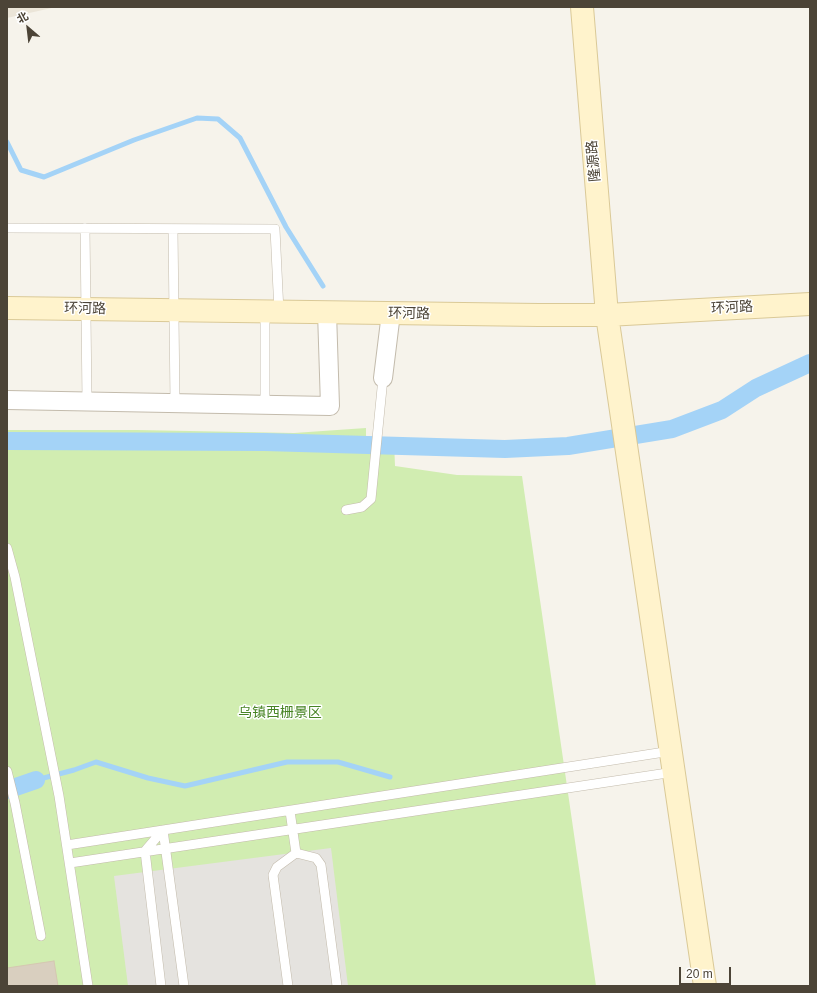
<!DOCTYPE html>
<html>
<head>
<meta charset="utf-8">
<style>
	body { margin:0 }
	#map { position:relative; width:817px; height:993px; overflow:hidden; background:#f6f3eb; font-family:Arial,"Noto Sans SC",sans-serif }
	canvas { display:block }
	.frame { position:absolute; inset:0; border:8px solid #4c4437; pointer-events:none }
	.north { position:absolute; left:8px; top:8px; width:40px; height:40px; -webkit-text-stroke:3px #fff; paint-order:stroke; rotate:332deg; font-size:11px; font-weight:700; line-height:16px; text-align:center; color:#4c4437 }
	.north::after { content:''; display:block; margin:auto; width:14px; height:18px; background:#4c4437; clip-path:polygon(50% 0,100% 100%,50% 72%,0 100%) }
	.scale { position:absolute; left:679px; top:967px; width:52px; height:18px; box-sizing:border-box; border:2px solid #4c4437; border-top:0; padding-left:5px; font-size:12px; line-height:14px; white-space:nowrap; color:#4c4437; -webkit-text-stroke:3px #fff; paint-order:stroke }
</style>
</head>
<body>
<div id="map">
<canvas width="817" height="993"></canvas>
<div class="frame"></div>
<div class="north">北</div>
<div class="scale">20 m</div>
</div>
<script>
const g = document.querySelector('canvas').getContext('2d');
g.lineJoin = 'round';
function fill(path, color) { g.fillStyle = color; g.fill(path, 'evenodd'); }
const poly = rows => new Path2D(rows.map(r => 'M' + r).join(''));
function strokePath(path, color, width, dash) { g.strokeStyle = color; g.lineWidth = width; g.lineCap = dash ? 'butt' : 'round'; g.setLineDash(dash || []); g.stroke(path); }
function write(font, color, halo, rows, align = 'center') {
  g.font = font + ' Arial,"Noto Sans SC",sans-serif'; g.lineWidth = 3; g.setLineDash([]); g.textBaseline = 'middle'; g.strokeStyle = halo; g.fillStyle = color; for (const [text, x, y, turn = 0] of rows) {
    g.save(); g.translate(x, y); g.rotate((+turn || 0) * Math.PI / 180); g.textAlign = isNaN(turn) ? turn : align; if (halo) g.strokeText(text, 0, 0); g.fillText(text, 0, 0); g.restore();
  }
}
fill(poly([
	[7,7,56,7,7,18]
]), '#ebe5d8');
fill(poly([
	[366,428,366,436,394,441,395,466,457,475,522,476,596,986,7,986,7,430,137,430,294,433]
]), '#d1edb1');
fill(poly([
	[331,848,348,986,128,986,114,876]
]), '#e5e3df');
strokePath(poly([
	[7,142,21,170,44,177,134,140,197,118,218,119,240,138,286,227,323,286],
	[36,780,74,770,96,762,148,778,185,786,287,762,338,762,390,777]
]), '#a4d3f7', 5);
strokePath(poly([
	[7,441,265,442,505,449,568,446,672,429,722,410,756,388,810,363],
	[7,790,36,780]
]), '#a4d3f7', 18);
const building = poly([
	[54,961,58,986,7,986,7,968,54,961]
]);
fill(building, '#d9cfbf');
strokePath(building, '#d5c8b1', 1);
const lane = poly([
	[7,228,275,229,279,312],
	[85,228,87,401],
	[173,229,175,403],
	[265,404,265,312],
	[346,510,362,507,371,499,383,378],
	[7,548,15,577,59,796,88,986],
	[7,771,15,803,41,936],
	[290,811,296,853,316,858,321,865,337,986],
	[163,830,184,986],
	[67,845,671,751],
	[70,863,674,772],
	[161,986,145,851,163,830],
	[288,986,273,875,277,867,296,853]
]);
const street = poly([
	[383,378,391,313],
	[7,400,330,406,327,312]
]);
const secondary = poly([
	[582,7,607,315,705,986],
	[7,308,539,315,607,315,810,304]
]);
strokePath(lane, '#c3bbac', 10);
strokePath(street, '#c3bbac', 20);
strokePath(secondary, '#dac997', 24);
strokePath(lane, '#fff', 9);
strokePath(street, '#fff', 18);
strokePath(secondary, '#fff3cc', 22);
write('14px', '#4c4437', '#fff', [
	["隆源路",594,161,-95],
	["环河路",732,308,-3],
	["环河路",85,309,1],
	["环河路",409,314,1]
]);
write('14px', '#478424', '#fff', [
	["乌镇西栅景区",280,713]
]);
</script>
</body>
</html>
